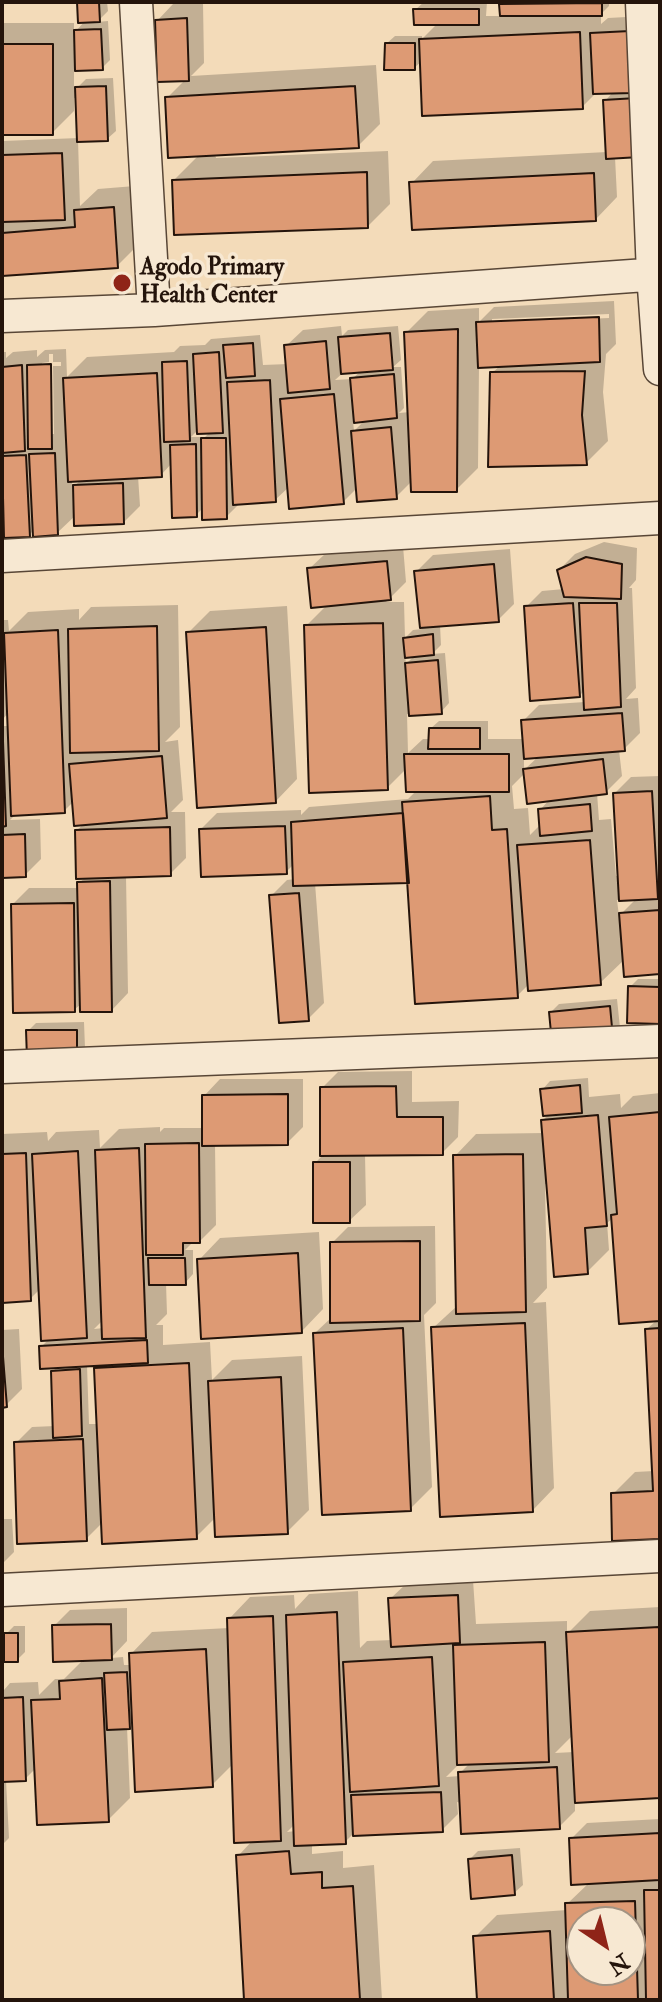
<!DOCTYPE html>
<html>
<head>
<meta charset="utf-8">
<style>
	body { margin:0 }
	#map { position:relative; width:662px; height:2002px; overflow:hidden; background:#f3dbb9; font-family:"IM FELL Double Pica",serif }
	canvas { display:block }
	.frame { position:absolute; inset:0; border:4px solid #24140b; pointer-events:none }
	.north { position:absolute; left:566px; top:1906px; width:80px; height:80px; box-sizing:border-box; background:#f7e8d2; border:2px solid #a39382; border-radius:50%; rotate:145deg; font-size:22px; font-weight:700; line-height:32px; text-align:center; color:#24140b }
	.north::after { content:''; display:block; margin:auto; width:28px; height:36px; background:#8f2418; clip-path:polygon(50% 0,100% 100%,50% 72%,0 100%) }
</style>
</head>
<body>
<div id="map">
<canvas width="662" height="2002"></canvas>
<div class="frame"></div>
<div class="north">N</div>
</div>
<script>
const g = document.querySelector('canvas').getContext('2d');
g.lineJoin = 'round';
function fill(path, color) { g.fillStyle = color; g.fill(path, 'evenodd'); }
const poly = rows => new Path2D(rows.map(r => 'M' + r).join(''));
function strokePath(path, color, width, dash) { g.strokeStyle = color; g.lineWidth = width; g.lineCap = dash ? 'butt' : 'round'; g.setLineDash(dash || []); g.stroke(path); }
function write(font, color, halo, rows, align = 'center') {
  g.font = font + ' "IM FELL Double Pica",serif'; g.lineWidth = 7; g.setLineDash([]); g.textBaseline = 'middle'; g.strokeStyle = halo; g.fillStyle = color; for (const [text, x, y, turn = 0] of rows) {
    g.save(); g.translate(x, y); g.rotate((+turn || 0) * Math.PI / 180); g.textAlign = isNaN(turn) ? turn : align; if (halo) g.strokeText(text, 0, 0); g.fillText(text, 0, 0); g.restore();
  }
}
fill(poly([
	[79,2,107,2,108,11,97,22,108,21,110,60,102,68,74,69,74,91,86,79,113,78,116,131,107,139,78,140,80,206,98,189,135,186,139,244,117,266,2,274,2,141,79,138,78,98,74,98,74,111,52,133,2,133,2,23,74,23,74,33,86,20],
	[424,2,487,2,486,16,502,16,504,2,609,2,609,6,601,14,601,24,608,18,645,16,648,74,615,157,617,197,596,219,412,183,433,161,607,152,605,101,614,91,597,92,582,107,422,61,414,68,386,44,395,36,422,36,422,39,438,23,415,10],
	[657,2,660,2,660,25,659,25],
	[203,3,204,63,191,76,376,65,380,124,358,146,215,154,216,158,388,151,390,204,368,226,174,180,199,155,167,98,186,79,157,21,173,4],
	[614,301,616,344,606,354,603,392,608,441,586,463,492,373,501,365,479,366,478,468,456,490,413,480,396,497,358,487,343,502,290,486,275,500,241,502,226,517,204,507,196,515,172,463,161,475,138,476,140,506,124,522,76,515,57,533,35,529,29,535,5,531,2,534,2,352,6,352,6,358,13,352,37,350,37,357,45,350,66,349,67,377,87,357,174,352,180,346,205,345,211,339,260,335,263,365,288,364,286,346,303,330,341,326,342,336,348,330,398,326,401,360,393,367,401,367,404,408,399,413,410,412,406,333,428,311,479,308,479,322,494,307],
	[609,314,609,318,492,323,492,319],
	[49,354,53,354,53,362,61,362,61,366,53,366,54,434,50,434,42,367,42,363,49,362],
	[361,371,352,379,335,380,344,372],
	[365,420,354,431,353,421],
	[199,429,211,431,205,437,191,437],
	[72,480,81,480,72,488],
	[604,542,637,548,636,580,629,588,632,588,636,688,626,699,638,698,640,733,624,749,619,750,622,776,606,792,597,793,599,820,611,819,616,876,619,876,615,793,631,777,660,776,660,972,625,959,600,983,530,983,517,996,409,881,315,883,324,1003,308,1019,271,896,287,880,295,879,294,864,286,872,201,829,217,813,301,810,301,815,309,807,408,799,417,790,407,768,387,788,306,626,328,604,309,569,326,553,403,546,406,582,386,602,404,602,405,638,413,630,422,629,416,572,433,555,510,549,514,604,498,620,440,625,441,645,432,654,445,653,449,703,441,712,407,714,408,753,423,739,430,739,430,729,439,721,488,721,488,739,524,739,523,721,539,705,585,702,585,690,579,696,526,607,542,591,564,589,559,570,575,554],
	[416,654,406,664,405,655],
	[539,756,524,770,524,757],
	[525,773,550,799,540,810,541,824,530,835,528,808,514,809,512,786],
	[636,899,619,916,617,900],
	[178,605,180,727,165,742,178,740,183,800,171,812,185,812,186,858,170,874,126,876,128,993,112,1010,82,1003,74,1010,13,904,29,888,79,888,79,883,86,877,77,830,84,824,74,801,64,811,16,814,10,820,40,819,41,859,25,875,2,876,2,726,10,726,9,712,2,720,2,620,8,620,9,631,28,612,79,609,79,620,91,607],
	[287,606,297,779,276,801,188,633,210,611],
	[638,979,660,979,660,1022,630,987],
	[617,999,620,1028,612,1036,551,1012,559,1004],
	[84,1022,85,1048,76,1056,28,1031,36,1023],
	[412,1071,412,1102,459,1101,458,1137,442,1153,365,1154,366,1205,349,1221,315,1163,322,1156,322,1088,338,1072],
	[588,1078,589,1097,620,1094,621,1108,633,1096,660,1093,660,1537,613,1494,635,1472,654,1471,647,1329,658,1319,613,1218,607,1223,609,1250,587,1272,548,1184,545,1184,547,1288,533,1303,546,1302,554,1488,533,1510,433,1328,457,1306,455,1156,476,1134,544,1133,543,1120,550,1113,542,1090,550,1081],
	[220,1079,303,1079,303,1127,287,1143,215,1144,216,1225,200,1241,194,1241,185,1250,193,1250,193,1274,185,1283,166,1283,167,1314,156,1325,163,1325,163,1345,210,1342,212,1380,232,1360,302,1356,309,1510,287,1532,216,1517,196,1537,103,1522,86,1539,16,1443,32,1427,55,1426,53,1371,58,1366,41,1347,50,1338,41,1288,30,1299,2,1301,2,1134,47,1132,48,1141,56,1132,99,1130,100,1148,119,1129,160,1127,160,1132,164,1128,204,1128,204,1096],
	[104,1319,104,1328,94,1329],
	[101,1364,96,1369,99,1424,89,1424,87,1365],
	[435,1226,436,1303,424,1315,432,1487,410,1509,315,1333,332,1317,332,1243,348,1227],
	[319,1232,323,1309,302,1331,199,1260,220,1238],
	[19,1329,22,1389,6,1405,2,1406,2,1330],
	[2,1502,3,1519,12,1519,14,1552,2,1564],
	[473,1580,476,1624,567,1621,567,1634,590,1611,660,1607,660,1796,575,1801,575,1811,559,1827,457,1802,458,1814,442,1830,353,1834,345,1842,312,1843,312,1854,343,1851,343,1868,374,1865,382,2000,247,2000,238,1856,253,1840,233,1764,212,1785,134,1722,127,1727,130,1798,108,1820,36,1768,25,1779,6,1780,9,1838,2,1845,2,1616,3,1637,14,1626,25,1626,25,1652,17,1660,3,1660,4,1690,10,1683,38,1682,39,1695,55,1679,64,1679,84,1659,54,1626,70,1610,127,1608,127,1641,111,1658,123,1657,124,1665,131,1665,131,1654,152,1632,229,1628,229,1619,250,1597,294,1595,295,1609,309,1594,358,1591,360,1648,367,1641,392,1640,390,1599,407,1583],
	[573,1735,574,1752,555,1753],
	[471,1762,460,1773,460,1776,446,1777,460,1763],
	[295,1824,296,1831,287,1832],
	[660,1819,660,2000,479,2000,475,1937,497,1915,567,1910,567,1904,590,1882,571,1839,587,1823],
	[582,1922,630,1922,630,1970,582,1970],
	[520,1848,523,1885,514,1893,470,1859,478,1851]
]), '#0003');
const building = poly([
	[77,2,99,2,100,22,78,23,77,2],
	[602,3,602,16,500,16,499,4,602,3],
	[413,9,479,9,479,25,414,25,413,9],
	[187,18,189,81,157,82,155,20,187,18],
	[101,29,103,70,75,71,74,30,101,29],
	[630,31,633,93,593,94,590,33,630,31],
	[580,32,583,109,422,116,419,39,580,32],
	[385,43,415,43,415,70,384,70,385,43],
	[2,44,53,44,53,135,2,135,2,44],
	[106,86,108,141,77,142,75,87,106,86],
	[355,86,359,148,168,158,165,97,355,86],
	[637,98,640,157,606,159,603,100,637,98],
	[62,153,65,220,2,222,2,155,62,153],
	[367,172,368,228,174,235,172,180,367,172],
	[594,173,596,221,412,230,409,182,594,173],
	[114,207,118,268,2,276,2,233,75,227,74,210,114,207],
	[599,317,600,362,478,368,476,322,599,317],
	[458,329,457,492,411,492,404,332,458,329],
	[390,333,393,370,341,374,338,337,390,333],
	[326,341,330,389,288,393,284,345,326,341],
	[253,343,255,376,226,378,223,345,253,343],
	[219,352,223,433,197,434,193,354,219,352],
	[187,361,190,441,164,442,162,362,187,361],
	[51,364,52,449,28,449,27,365,51,364],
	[22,365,25,451,2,453,2,367,22,365],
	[585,371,582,415,587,465,488,467,490,372,585,371],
	[157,373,162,477,68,482,63,378,157,373],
	[394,374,397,418,354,423,350,378,394,374],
	[270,380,276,502,233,505,227,382,270,380],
	[334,394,344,504,289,509,280,399,334,394],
	[391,427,397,499,357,502,351,431,391,427],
	[201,438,226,438,227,519,202,520,201,438],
	[196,444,197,517,172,518,170,445,196,444],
	[55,453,58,535,33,537,29,454,55,453],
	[26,455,30,537,4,538,2,456,26,455],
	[123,483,124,524,74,526,73,485,123,483],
	[586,557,622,564,621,599,564,597,557,570,586,557],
	[387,561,391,600,311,608,307,568,387,561],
	[494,564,499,622,420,628,414,571,494,564],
	[573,603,580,697,530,701,524,606,573,603],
	[579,603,617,603,621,707,584,710,579,603],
	[383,623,388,790,309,793,304,625,383,623],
	[157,626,159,751,70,753,68,629,157,626],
	[266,627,276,803,197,808,186,632,266,627],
	[58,630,65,813,11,816,4,633,58,630],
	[433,634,434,655,405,658,403,638,433,634],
	[438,660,442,714,409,716,405,663,438,660],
	[622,713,625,751,524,759,521,720,622,713],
	[429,728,480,728,480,749,428,749,429,728],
	[3,741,6,826,2,827,2,741,3,741],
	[404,754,509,754,509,792,406,792,404,754],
	[162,756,167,818,74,826,69,764,162,756],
	[603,759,607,794,527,804,523,769,603,759],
	[652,791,658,899,619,901,613,793,652,791],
	[490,796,492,830,507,829,518,998,415,1004,402,802,490,796],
	[590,804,592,831,540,836,538,809,590,804],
	[403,813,409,883,293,886,291,822,403,813],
	[285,826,287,874,201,877,199,829,285,826],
	[170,827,171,876,76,879,75,830,170,827],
	[25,834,26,877,2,878,2,835,25,834],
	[590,840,601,985,528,991,517,845,590,840],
	[110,881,112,1012,80,1012,77,882,110,881],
	[299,893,309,1021,279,1023,269,895,299,893],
	[74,903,75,1012,13,1013,11,904,74,903],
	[660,910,660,974,624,977,619,913,660,910],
	[628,986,660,987,660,1024,627,1023,628,986],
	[610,1006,613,1038,552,1043,549,1012,610,1006],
	[26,1030,77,1030,77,1058,27,1059,26,1030],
	[580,1085,582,1113,543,1116,540,1089,580,1085],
	[396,1086,397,1117,443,1117,443,1155,320,1156,320,1087,396,1086],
	[288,1094,288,1145,202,1146,202,1095,288,1094],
	[660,1112,660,1321,619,1324,611,1215,617,1214,609,1117,660,1112],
	[598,1115,607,1226,585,1228,588,1274,554,1277,541,1120,598,1115],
	[199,1143,200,1243,183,1243,183,1255,146,1255,145,1144,199,1143],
	[139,1148,146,1338,102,1339,95,1150,139,1148],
	[78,1151,87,1338,41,1341,32,1154,78,1151],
	[26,1153,31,1301,2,1303,2,1154,26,1153],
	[523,1154,526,1312,456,1314,453,1155,523,1154],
	[313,1162,350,1162,350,1223,313,1223,313,1162],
	[420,1241,420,1321,330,1323,330,1242,420,1241],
	[298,1253,302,1333,201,1339,197,1259,298,1253],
	[148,1258,185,1258,186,1285,149,1285,148,1258],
	[525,1323,533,1512,440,1517,431,1327,525,1323],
	[403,1328,411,1511,322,1515,313,1333,403,1328],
	[660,1328,660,1539,612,1541,611,1493,653,1491,645,1329,660,1328],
	[147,1340,148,1363,40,1369,39,1346,147,1340],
	[2,1344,7,1407,2,1408,2,1344],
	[189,1363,197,1539,102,1544,94,1368,189,1363],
	[80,1369,82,1436,53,1438,51,1371,80,1369],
	[281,1377,288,1534,215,1537,208,1381,281,1377],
	[83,1439,87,1541,17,1544,14,1442,83,1439],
	[458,1595,460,1643,391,1647,388,1598,458,1595],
	[337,1612,346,1844,294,1846,286,1615,337,1612],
	[273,1616,281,1841,234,1843,227,1618,273,1616],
	[111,1624,112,1660,53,1662,52,1625,111,1624],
	[659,1627,660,1798,575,1803,566,1632,659,1627],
	[4,1633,18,1633,18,1662,4,1662,4,1633],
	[545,1642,549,1762,457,1765,453,1645,545,1642],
	[206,1649,213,1787,135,1792,129,1653,206,1649],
	[432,1657,439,1786,350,1792,343,1662,432,1657],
	[127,1672,130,1729,107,1730,104,1673,127,1672],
	[102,1678,109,1822,37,1825,31,1700,60,1699,59,1681,102,1678],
	[23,1697,26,1781,2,1782,2,1698,23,1697],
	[557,1767,560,1829,461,1834,458,1772,557,1767],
	[441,1792,443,1832,353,1836,351,1795,441,1792],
	[660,1833,660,1880,571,1885,569,1838,660,1833],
	[289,1851,291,1874,322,1872,322,1888,353,1886,360,2000,244,2000,236,1855,289,1851],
	[512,1855,515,1895,471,1899,468,1859,512,1855],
	[644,1890,660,1890,660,2000,646,2000,644,1890],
	[635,1901,638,2000,568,2000,565,1903,635,1901],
	[582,1922,630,1922,630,1970,582,1970,582,1922],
	[550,1931,554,2000,477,2000,473,1936,550,1931]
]);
fill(building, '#dd9a74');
strokePath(building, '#24140b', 2);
const street = poly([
	[136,2,154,310],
	[642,2,653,274,660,369],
	[2,316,154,310,660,274],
	[2,556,660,518],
	[2,1067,660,1041],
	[2,1590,660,1556]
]);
strokePath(street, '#584636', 35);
strokePath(street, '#f7e8d2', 32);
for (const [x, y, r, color] of [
	[122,283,10,"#8f2418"]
]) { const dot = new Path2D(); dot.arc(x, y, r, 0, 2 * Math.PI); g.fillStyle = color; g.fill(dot); strokePath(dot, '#f7e8d2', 3); }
write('bold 24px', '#24140b', '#f7e8d2', [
	["Agodo Primary",140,269],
	["Health Center",140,297]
], 'left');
</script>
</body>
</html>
